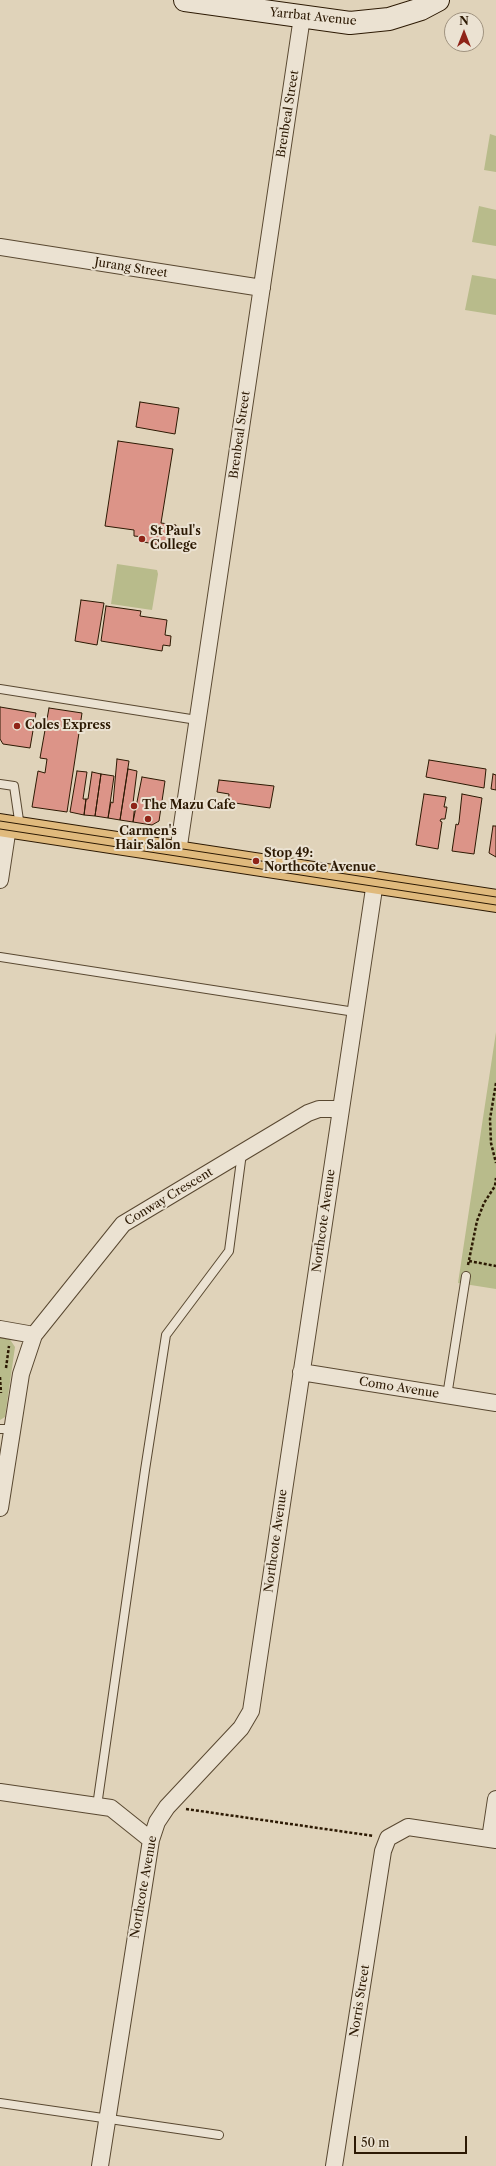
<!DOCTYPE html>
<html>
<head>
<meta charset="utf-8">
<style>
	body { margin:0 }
	#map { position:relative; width:496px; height:2166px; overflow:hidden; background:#e0d3ba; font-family:"Libre Caslon Text",serif }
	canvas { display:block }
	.north { position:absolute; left:444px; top:12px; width:40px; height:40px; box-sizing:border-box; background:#ebe2d2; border:1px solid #9f927f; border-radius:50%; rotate:0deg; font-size:11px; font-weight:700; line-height:16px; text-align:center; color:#2c1903 }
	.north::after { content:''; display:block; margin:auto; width:14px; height:18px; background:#8f2418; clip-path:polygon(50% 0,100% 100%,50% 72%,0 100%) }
	.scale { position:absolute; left:354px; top:2136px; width:113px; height:18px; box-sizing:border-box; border:2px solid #2c1903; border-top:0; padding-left:5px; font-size:12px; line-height:14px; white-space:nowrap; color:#2c1903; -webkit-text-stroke:3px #ebe2d2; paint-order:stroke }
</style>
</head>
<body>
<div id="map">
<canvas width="496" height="2166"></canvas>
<div class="north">N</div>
<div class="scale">50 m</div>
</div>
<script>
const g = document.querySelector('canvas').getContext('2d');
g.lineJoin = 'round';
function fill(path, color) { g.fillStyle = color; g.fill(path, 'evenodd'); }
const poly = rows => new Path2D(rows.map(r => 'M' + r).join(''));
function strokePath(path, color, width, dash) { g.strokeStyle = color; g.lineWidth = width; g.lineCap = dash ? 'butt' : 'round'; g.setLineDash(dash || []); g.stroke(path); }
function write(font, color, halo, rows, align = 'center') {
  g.font = font + ' "Libre Caslon Text",serif'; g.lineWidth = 4; g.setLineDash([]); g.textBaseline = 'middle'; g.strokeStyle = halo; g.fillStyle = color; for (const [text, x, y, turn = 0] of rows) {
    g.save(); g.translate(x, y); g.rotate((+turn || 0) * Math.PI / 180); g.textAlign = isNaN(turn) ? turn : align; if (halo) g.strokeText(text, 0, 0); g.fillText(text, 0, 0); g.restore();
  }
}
fill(poly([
	[490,134,496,136,496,172,484,170],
	[479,206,496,210,496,246,472,242],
	[472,275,496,279,496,315,465,310],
	[117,564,157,570,158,574,152,610,111,604],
	[496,1032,496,1289,458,1283],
	[0,1336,9,1338,15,1347,5,1417,0,1420]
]), '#b8bb8b');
const building = poly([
	[140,402,179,408,175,434,136,427,140,402],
	[118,441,173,449,161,523,176,525,174,541,168,541,167,546,143,542,144,537,134,536,134,530,105,526,118,441],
	[81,600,104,603,97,645,75,641,81,600],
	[106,606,141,611,140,616,167,620,165,635,171,636,170,646,163,645,162,651,101,641,106,606],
	[0,707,36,713,30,748,3,744,0,739,0,707],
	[49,708,82,713,67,812,32,807,38,771,45,773,47,759,40,758,49,708],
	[117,759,129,761,120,820,108,818,111,802,113,803,117,759],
	[429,760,486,769,484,788,426,777,429,760],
	[128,769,137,771,133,803,135,804,133,822,120,820,128,769],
	[77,771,87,772,83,799,86,799,84,815,70,812,77,771],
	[92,772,101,774,95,816,84,815,86,799,88,799,92,772],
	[101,774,114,776,108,818,95,816,101,774],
	[493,774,496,775,496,790,491,789,493,774],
	[142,777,165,781,159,821,152,825,133,822,142,777],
	[219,780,274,786,270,808,228,802,229,794,217,792,219,780],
	[424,794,446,797,444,807,447,807,445,819,441,819,440,821,442,822,438,849,416,845,424,794],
	[462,794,482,798,474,854,452,851,456,824,458,825,459,822,462,794],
	[493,826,496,826,496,857,489,853,493,826]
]);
fill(building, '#dc9488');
strokePath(building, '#2c1903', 1);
const lane = poly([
	[0,689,197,720],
	[0,784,14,786,20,827],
	[0,957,355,1012],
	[447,1396,466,1276],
	[0,1429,13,1429],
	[97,1806,145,1470,166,1335,229,1251,242,1153],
	[0,2103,219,2135]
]);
const street = poly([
	[0,247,262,288],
	[178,852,302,17],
	[0,880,8,827],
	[0,1329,34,1335,21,1374,0,1508],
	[34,1335,123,1224,308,1113,319,1109,340,1109],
	[301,1372,496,1403],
	[0,1792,111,1808,151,1840],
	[490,1839,496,1799],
	[100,2166,151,1840,157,1822,167,1807,241,1728,251,1711,375,882],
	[334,2166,383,1851,388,1838,408,1827,496,1840]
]);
const secondary = poly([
	[185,0,350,23,389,19,421,9,438,0]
]);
const primary = poly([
	[0,825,496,901]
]);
strokePath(lane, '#594831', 10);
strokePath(street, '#594831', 18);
strokePath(secondary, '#2c1903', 24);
strokePath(primary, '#2c1903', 24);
strokePath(poly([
	[496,1083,490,1119,491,1143,496,1163],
	[469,1261,496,1266],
	[468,1265,477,1221,484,1203,495,1186,496,1178],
	[6,1368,9,1346],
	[0,1377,1,1393],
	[186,1809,374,1836]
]), '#2c1903', 2.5, [3, 2]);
strokePath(lane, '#ebe2d2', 8);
strokePath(street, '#ebe2d2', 16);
strokePath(secondary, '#ebe2d2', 22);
strokePath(primary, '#e0ba7d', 22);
strokePath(poly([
	[0,821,496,897],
	[0,829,496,905]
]), '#2c1903', 1);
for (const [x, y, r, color] of [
	[142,539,4,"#8f2418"],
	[17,726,4,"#8f2418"],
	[134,806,4,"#8f2418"],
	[148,819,4,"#8f2418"],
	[256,861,4,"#8f2418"]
]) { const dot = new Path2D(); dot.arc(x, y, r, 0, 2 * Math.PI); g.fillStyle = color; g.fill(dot); strokePath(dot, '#ebe2d2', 1.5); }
write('12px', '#2c1903', '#ebe2d2', [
	["Yarrbat Avenue",313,17,6],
	["Brenbeal Street",288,114,-81],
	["Jurang Street",131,268,9],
	["Brenbeal Street",240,435,-82],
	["Conway Crescent",169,1197,-31],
	["Northcote Avenue",324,1221,-82],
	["Como Avenue",399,1388,9],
	["Northcote Avenue",276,1541,-82],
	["Northcote Avenue",144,1887,-80],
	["Norris Street",360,2001,-81]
]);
write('bold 12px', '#2c1903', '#ebe2d2', [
	["St Paul's",150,532],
	["College",150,546],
	["Coles Express",25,726],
	["The Mazu Cafe",142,806],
	["Carmen's",148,832,"center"],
	["Hair Salon",148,846,"center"],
	["Stop 49:",264,854],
	["Northcote Avenue",264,868]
], 'left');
</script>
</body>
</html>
